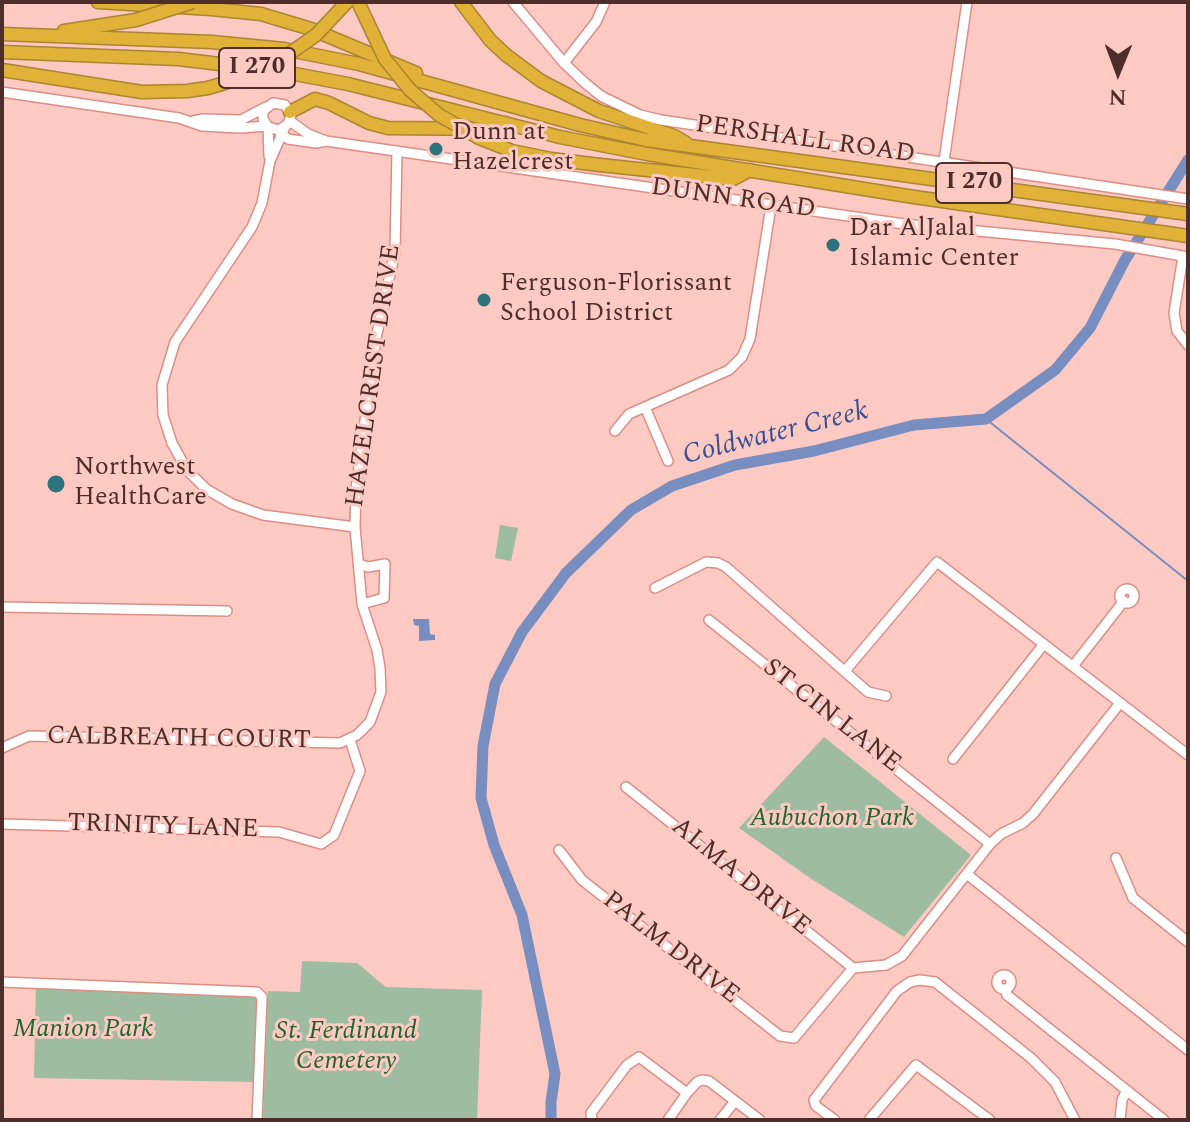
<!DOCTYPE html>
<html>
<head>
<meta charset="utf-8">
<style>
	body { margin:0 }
	#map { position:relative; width:1190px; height:1122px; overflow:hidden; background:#fccac3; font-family:Spectral,serif }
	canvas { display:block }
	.frame { position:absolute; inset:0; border:4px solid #4e2e2a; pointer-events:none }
	.north { position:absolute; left:1078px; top:32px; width:80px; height:80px; -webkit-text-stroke:6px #fccac3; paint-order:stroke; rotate:181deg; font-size:22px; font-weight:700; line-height:32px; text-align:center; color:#4e2e2a }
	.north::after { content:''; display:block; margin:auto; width:28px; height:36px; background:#4e2e2a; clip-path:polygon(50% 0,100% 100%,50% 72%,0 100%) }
</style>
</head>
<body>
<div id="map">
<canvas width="1190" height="1122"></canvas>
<div class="frame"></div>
<div class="north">N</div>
</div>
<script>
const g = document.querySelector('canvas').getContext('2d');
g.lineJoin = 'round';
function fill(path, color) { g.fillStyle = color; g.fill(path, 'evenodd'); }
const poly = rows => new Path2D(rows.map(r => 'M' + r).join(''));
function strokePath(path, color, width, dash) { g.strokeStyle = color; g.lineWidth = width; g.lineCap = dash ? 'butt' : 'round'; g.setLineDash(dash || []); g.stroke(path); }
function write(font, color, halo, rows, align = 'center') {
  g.font = font + ' Spectral,serif'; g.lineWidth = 6; g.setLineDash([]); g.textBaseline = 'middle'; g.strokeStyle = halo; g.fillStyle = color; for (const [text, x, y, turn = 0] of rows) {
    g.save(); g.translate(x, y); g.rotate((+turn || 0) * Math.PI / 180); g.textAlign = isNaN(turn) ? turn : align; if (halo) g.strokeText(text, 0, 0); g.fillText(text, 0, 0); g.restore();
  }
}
fill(poly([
	[500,525,518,528,511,561,495,558],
	[824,737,971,855,904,937,810,878,739,828],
	[302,961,357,963,386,987,482,990,477,1120,263,1120,268,991,300,992],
	[36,983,257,989,254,1082,34,1078]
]), '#9ebca0');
fill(poly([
	[413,619,429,619,430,634,435,635,435,640,419,641,419,626,414,625]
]), '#788dc0');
strokePath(poly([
	[986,419,1188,581]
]), '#788dc0', 2);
strokePath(poly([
	[551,1120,551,1102,555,1074,522,915,494,845,481,798,483,746,495,684,522,632,566,573,631,510,672,486,735,465,814,451,914,425,986,419,1055,370,1090,328,1125,260,1188,160]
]), '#788dc0', 11);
const minor = poly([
	[513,2,564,63,585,83,601,96,640,115,661,120,1188,199],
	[564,63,596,22,605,2],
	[2,92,179,118,202,126,240,128,267,126],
	[193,121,203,119,241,120,266,107],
	[290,121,308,134,326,141,904,224,1115,244,1188,257],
	[268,127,279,130,288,124,291,115,285,105,273,103,263,111,263,119,268,127,269,156],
	[285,127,270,161,262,203,252,227,175,342,162,385,163,415,172,443,187,470,206,489,232,504,263,515,355,527],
	[280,133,288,139,316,143,326,141],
	[944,161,967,2],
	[1183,256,1174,313,1177,331,1188,345],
	[645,407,668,461],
	[615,431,629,414,729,370,742,357,750,339,771,206],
	[359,564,368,567,385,564,384,598,362,604],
	[655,588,706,562,718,563,726,567,868,692,886,696],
	'1120 596a7 7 0 1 1 14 0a7 7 0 1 1-14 0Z',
	[2,607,227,611],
	[709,620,990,844],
	[1073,666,1124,601],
	[845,671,937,562,1188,755],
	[2,748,29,736,340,743,357,735,370,722,381,692,380,668,377,650,362,604,355,527,356,489,376,338,395,252,397,151],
	[953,759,1044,644],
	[626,787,853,968],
	[2,824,279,832,321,844,334,835,360,771,350,740],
	[559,850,582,880,780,1036,794,1038,853,968,886,965,902,956,990,844,1001,834,1023,823,1033,814,1120,703],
	[1116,858,1133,898,1188,942],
	[968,875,1188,1050],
	'997 982a7 7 0 1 1 14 0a7 7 0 1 1-14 0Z',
	[2,982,257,992,262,997,257,1120],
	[1005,989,1007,995,1164,1120],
	[592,1120,591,1113,627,1065,639,1057,687,1093],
	[668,1120,687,1093,697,1082,702,1080,709,1081,760,1120],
	[720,1120,735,1101],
	[835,1120,816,1106,814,1100,897,991,910,982,920,980,935,982,1031,1058,1055,1082,1075,1120],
	[869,1120,916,1065,990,1120],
	[1120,1120,1122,1100,1127,1090]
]);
const highway = poly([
	[98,2,211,9,261,14,311,29,416,73],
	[461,2,490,40,506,55,541,81,599,111,674,136,686,143],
	[64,31,136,20],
	[2,34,212,42,284,49,359,64,580,125,646,140,1188,214],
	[2,52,178,59,279,71,348,84,560,137,647,154,914,197,1188,236],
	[2,70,142,92,187,91,208,88],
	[290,112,315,99,329,103,369,123,388,128,496,129,506,123],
	[600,165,733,179,750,170]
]);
strokePath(minor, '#dc8e85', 12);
strokePath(highway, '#ad8432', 15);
strokePath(minor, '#fff', 9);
strokePath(highway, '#e0b237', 12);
const highwayBridge = poly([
	[358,2,385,59,410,90,439,115,479,138,512,151,551,159,600,165],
	[136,20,193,2],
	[208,88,238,79,279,61,316,35,347,2]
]);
strokePath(highwayBridge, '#ad8432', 15, []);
strokePath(highwayBridge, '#e0b237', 12);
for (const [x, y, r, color] of [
	[436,149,8,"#2b747d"],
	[833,245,8,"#2b747d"],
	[484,300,8,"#2b747d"],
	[56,484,10,"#2b747d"]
]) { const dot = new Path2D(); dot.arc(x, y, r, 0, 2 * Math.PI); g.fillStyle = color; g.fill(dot); strokePath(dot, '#fccac3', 3); }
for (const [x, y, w] of [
	[257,68,76],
	[974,183,76]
]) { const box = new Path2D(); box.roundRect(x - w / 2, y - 20, w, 40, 6); g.fillStyle = '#fccac3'; g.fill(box); strokePath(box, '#4e2e2a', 2); }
write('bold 24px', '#4e2e2a', null, [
	["I 270",257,68],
	["I 270",974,183]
]);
write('26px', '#4e2e2a', '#fccac3', [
	["Dunn at",452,134],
	["Hazelcrest",452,164],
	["Dar AlJalal",849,230],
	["Islamic Center",849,260],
	["Ferguson-Florissant",500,285],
	["School District",500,315],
	["Northwest",74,469],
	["HealthCare",74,499]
], 'left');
write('26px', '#4e2e2a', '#fccac3', [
	["PERSHALL ROAD",805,141,8],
	["DUNN ROAD",733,200,8],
	["HAZELCREST DRIVE",375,376,-82],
	["ST CIN LANE",831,717,38],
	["CALBREATH COURT",179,740,1],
	["TRINITY LANE",163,828,2],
	["ALMA DRIVE",740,878,39],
	["PALM DRIVE",670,949,38]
]);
write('italic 26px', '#20662e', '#fccac3', [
	["Aubuchon Park",832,820],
	["Manion Park",83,1031],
	["St. Ferdinand",346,1033],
	["Cemetery",346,1063]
]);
write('italic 28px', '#395092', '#fccac3', [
	["Coldwater Creek",776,435,-14]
]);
</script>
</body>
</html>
